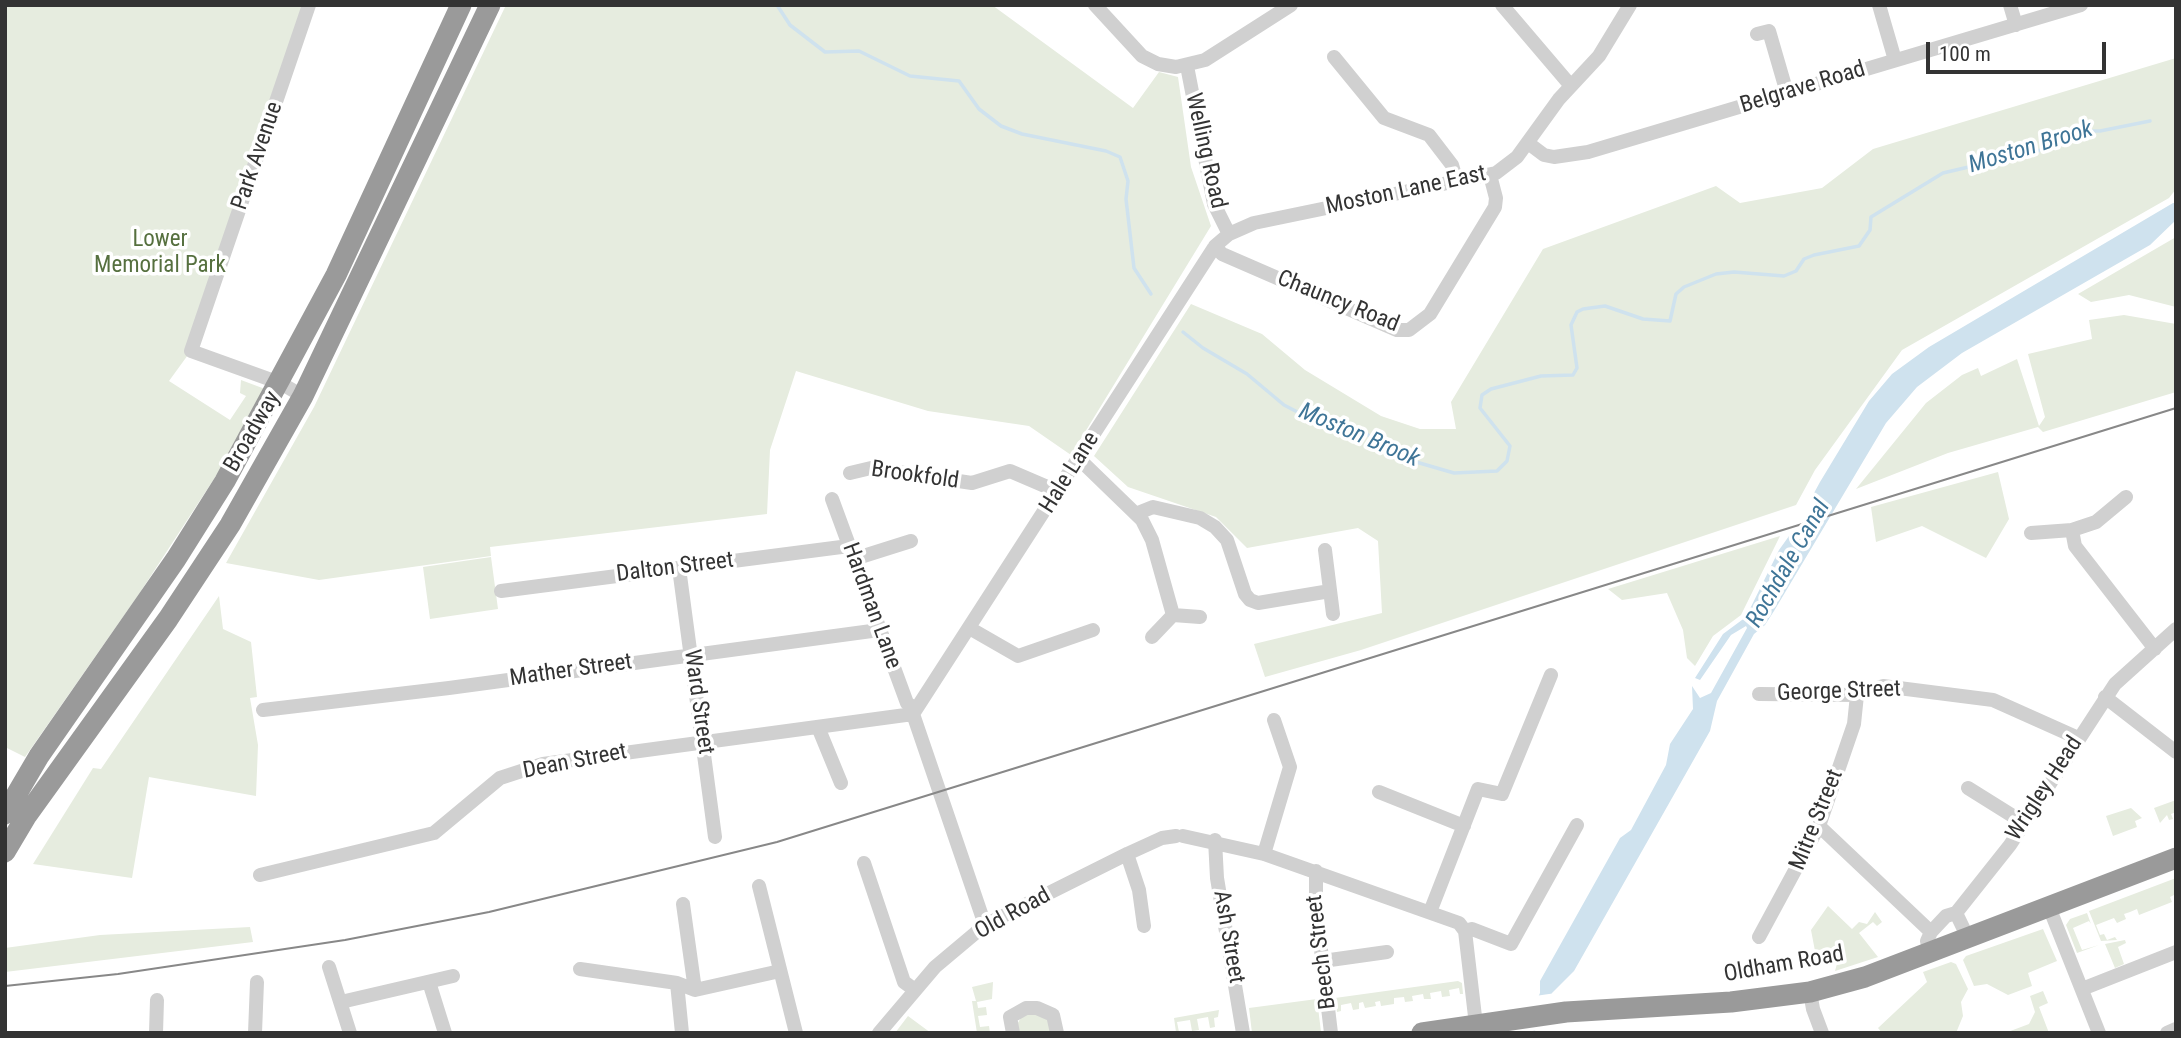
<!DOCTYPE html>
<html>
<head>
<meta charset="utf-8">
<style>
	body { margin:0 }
	#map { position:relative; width:2181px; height:1038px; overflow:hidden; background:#fff; font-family:"Roboto Condensed",sans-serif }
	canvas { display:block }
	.frame { position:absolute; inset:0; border:7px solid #333; pointer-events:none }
	.scale { position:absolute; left:1926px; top:42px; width:180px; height:32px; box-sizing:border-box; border:4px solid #333; border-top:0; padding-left:9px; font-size:21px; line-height:24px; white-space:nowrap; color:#333; -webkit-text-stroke:5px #fff; paint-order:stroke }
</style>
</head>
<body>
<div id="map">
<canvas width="2181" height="1038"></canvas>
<div class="frame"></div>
<div class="scale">100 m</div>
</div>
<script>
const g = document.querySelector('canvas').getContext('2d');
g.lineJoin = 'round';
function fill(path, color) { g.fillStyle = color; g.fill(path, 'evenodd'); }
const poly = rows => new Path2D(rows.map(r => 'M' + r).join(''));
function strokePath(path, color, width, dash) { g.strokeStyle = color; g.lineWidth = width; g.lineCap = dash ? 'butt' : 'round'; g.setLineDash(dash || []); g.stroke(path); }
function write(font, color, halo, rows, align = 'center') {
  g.font = font + ' "Roboto Condensed",sans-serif'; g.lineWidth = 7; g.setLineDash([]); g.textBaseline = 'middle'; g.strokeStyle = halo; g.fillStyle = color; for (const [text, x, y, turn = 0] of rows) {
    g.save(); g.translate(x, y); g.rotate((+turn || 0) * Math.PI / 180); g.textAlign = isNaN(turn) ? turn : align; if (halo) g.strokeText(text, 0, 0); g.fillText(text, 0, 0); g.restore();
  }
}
fill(poly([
	[5,5,307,5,201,337,169,381,230,420,246,396,240,393,241,380,265,389,225,462,139,594,25,757,5,747],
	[506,5,992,5,1133,108,1159,72,1178,77,1191,167,1211,226,1071,455,1029,426,928,411,796,371,770,450,767,514,490,547,491,556,319,580,226,563,314,407],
	[2176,58,2176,189,2169,198,1902,350,1815,470,1796,505,1361,650,1265,677,1254,644,1382,613,1378,541,1358,528,1247,548,1216,517,1128,487,1094,456,1191,304,1262,334,1305,370,1381,416,1420,429,1456,429,1451,402,1543,249,1716,186,1740,203,1822,188,1873,149],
	[2176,237,2176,307,2129,295,2091,302,2078,294],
	[2124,315,2176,324,2176,392,2043,432,2038,427,1948,453,1856,489,1926,403,1962,375,1978,368,1981,376,2017,359,2039,426,2045,417,2028,354,2092,339,2089,320],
	[1998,472,2009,519,1986,558,1922,526,1876,542,1871,507],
	[1780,536,1741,615,1713,636,1695,666,1687,658,1683,630,1667,593,1622,600,1608,589],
	[491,557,498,609,430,619,423,567],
	[219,596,223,629,251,642,257,697,250,698,258,745,256,796,149,777,132,878,33,864,93,768,101,769],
	[2176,800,2176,812,2171,814,2173,819,2169,820,2167,815,2160,823,2154,808],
	[2131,808,2142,818,2135,821,2137,827,2113,836,2106,816],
	[2176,878,2176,894,2170,897,2172,902,2139,915,2137,909,2130,912,2124,914,2126,919,2117,923,2114,918,2096,925,2100,935,2104,934,2107,940,2115,937,2117,940,2101,941,2089,911],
	[1828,906,1852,929,1859,922,1867,924,1875,912,1882,922,1877,926,1873,922,1859,933,1878,957,1835,971,1841,949,1828,953,1827,948,1815,951,1811,930],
	[2087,913,2091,924,2089,921,2073,928,2082,950,2099,945,2077,953,2066,925,2070,919],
	[250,927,253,942,5,972,5,948,100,935],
	[2043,929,2057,961,2028,973,2032,986,2008,995,1987,984,1974,986,1963,960,1966,956],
	[2125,940,2126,943,2118,947,2124,964,2115,968,2105,944],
	[1951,962,1956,964,1968,989,1961,1002,1963,1016,1956,1033,1882,1033,1878,1028,1927,982,1923,972],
	[1458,981,1462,983,1463,994,1460,994,1459,988,1449,990,1450,996,1442,997,1441,991,1430,993,1431,999,1424,999,1423,994,1412,996,1413,1001,1405,1002,1404,997,1394,998,1394,1004,1381,1006,1380,1001,1375,1002,1376,1006,1365,1008,1363,1002,1359,1003,1359,1009,1353,1010,1351,1003,1341,1005,1341,1011,1337,1012,1335,998],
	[993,982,992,999,977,1002,978,1008,986,1007,987,1015,978,1016,980,1027,989,1026,990,1033,977,1033,972,1001,976,1001,972,987],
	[2043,991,2048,1003,2039,1007,2049,1033,2005,1033,2029,1024,2035,1012,2030,996],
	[1317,999,1321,1032,1252,1033,1249,1008],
	[1219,1010,1218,1017,1214,1018,1215,1027,1210,1028,1208,1017,1197,1019,1199,1030,1192,1031,1190,1020,1177,1022,1179,1032,1176,1032,1174,1018],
	[1036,1012,1048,1019,1051,1033,1018,1033,1016,1026,1022,1016],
	[908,1016,931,1033,895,1033]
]), '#e6ecdf');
fill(poly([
	[2173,203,2176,203,2176,220,2150,245,1962,353,1917,387,1886,423,1774,611,1765,625,1754,634,1717,701,1710,731,1574,971,1552,993,1534,1033,1522,1033,1540,993,1540,981,1620,838,1631,830,1666,765,1670,744,1693,709,1692,686,1700,698,1711,693,1747,628,1746,626,1731,635,1700,680,1695,678,1723,634,1746,617,1779,550,1789,536,1800,528,1817,503,1814,493,1820,482,1869,401,1892,374,1929,347]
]), '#cfe2ee');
fill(poly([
	[1556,993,1539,1030,1519,1033,1535,996]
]), '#fff');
strokePath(poly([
	[777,5,790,25,825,52,859,51,910,76,959,81,979,109,1001,126,1022,134,1106,151,1120,157,1128,181,1126,199,1134,268,1151,294],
	[1183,332,1203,348,1247,374,1284,405,1309,418,1367,434,1392,455,1454,473,1497,471,1507,461,1510,446,1480,408,1482,395,1491,389,1541,376,1573,375,1577,368,1571,325,1577,312,1583,309,1605,306,1643,319,1670,321,1676,294,1684,287,1716,274,1734,272,1784,276,1796,271,1804,259,1814,255,1859,246,1870,230,1871,217,1943,173,2041,150,2071,131,2100,131,2150,121]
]), '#cfe2ee', 3.5);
strokePath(poly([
	[1095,5,1142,56,1158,64,1176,67,1205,60,1291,5],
	[1502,5,1571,86],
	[1879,5,1895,60],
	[2010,5,2016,25],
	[1757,34,1769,31,1787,93],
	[1334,57,1384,118,1429,135,1452,165,1457,182],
	[1187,66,1214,204,1229,234],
	[1528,143,1544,155,1554,157,1588,152,2081,5],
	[1215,246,1222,254,1397,330,1409,330,1430,314,1495,207,1496,198,1490,175],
	[303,396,280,383,191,351,309,5],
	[1078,458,1142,520,1152,540,1173,615],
	[850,473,871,468,972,483,1010,471,1059,492],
	[832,499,907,703,916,709],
	[1138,513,1153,507,1200,518,1215,527,1227,540,1245,594,1250,600,1258,603,1330,591],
	[2072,530,2075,546,2155,649],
	[2031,533,2072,530,2096,522,2126,497],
	[1325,550,1333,614],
	[854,559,911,541],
	[679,568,715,837],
	[501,591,849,546],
	[971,629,1018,656,1093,630],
	[1152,637,1173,615,1200,617],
	[1759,694,1857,695,1883,686,1993,700,2078,738],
	[2105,697,2176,752],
	[263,710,449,688,879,630],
	[913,714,1215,246,1229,234,1254,223,1496,173,1517,157,1559,99,1599,56,1630,5],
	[913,714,985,925],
	[818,727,841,783],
	[1968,788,2024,823],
	[1379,792,1464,826],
	[1819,826,1931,932],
	[1183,836,1264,854,1459,923,1465,931,1476,1025],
	[1215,840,1217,878,1243,1033],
	[1127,854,1139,890,1144,926],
	[1264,854,1290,767,1274,720],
	[864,863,904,982,915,990],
	[1316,871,1316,908,1331,1033],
	[260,875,434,833,500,778,543,764,913,714],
	[759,886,796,1033],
	[683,904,695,990],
	[2049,907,2099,1033],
	[1430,912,1478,789,1502,794,1551,675],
	[1956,913,1968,938],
	[1465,931,1472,929,1511,944,1577,825],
	[1759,937,1819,826,1854,724,1857,695],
	[1930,953,1927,941,1931,932,1946,916,1956,913,2010,845,2115,684,2176,629],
	[1323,961,1387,952],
	[329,967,350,1033],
	[580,969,677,983,695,990,780,971],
	[429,982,445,1033],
	[677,983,682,1033],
	[2082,989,2176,952],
	[1810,992,1813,1009,1822,1033],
	[341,1002,453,976],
	[156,1033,157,1000],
	[255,1033,257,982],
	[879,1033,935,967,985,925,1127,854,1162,838,1176,836],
	[1013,1033,1010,1017,1026,1008,1037,1008,1053,1015,1057,1033],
	[2167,1033,2176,1029]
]), '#d0d0d0', 14);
strokePath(poly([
	[5,814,39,756,176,559,225,481,336,275,461,5],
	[5,852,27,815,168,619,230,525,303,396,490,5],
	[1422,1033,1566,1012,1731,1002,1810,992,1865,977,2176,858]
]), '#9a9a9a', 21);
strokePath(poly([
	[5,986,118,974,345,940,489,912,777,842,2176,408]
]), '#888', 2);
write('23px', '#333', '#fff', [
	["Belgrave Road",1803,88,-17],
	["Welling Road",1205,151,77],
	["Park Avenue",258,156,-71],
	["Moston Lane East",1406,191,-12],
	["Chauncy Road",1338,302,22],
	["Broadway",253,432,-60],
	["Hale Lane",1070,473,-58],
	["Brookfold",915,476,8],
	["Dalton Street",675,568,-7],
	["Hardman Lane",871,606,70],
	["Mather Street",571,671,-8],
	["George Street",1839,692,-2],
	["Ward Street",698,702,82],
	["Dean Street",575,762,-11],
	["Wrigley Head",2045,789,-57],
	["Mitre Street",1817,820,-68],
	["Old Road",1013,914,-29],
	["Ash Street",1228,937,80],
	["Beech Street",1322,952,-97],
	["Oldham Road",1784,965,-10]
]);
write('23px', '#56703f', '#fff', [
	["Lower",160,240],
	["Memorial Park",160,266]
]);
write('italic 24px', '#3f7597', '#fff', [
	["Moston Brook",2031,148,-17],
	["Moston Brook",1359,436,23],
	["Rochdale Canal",1789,564,-60]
]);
</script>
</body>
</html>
